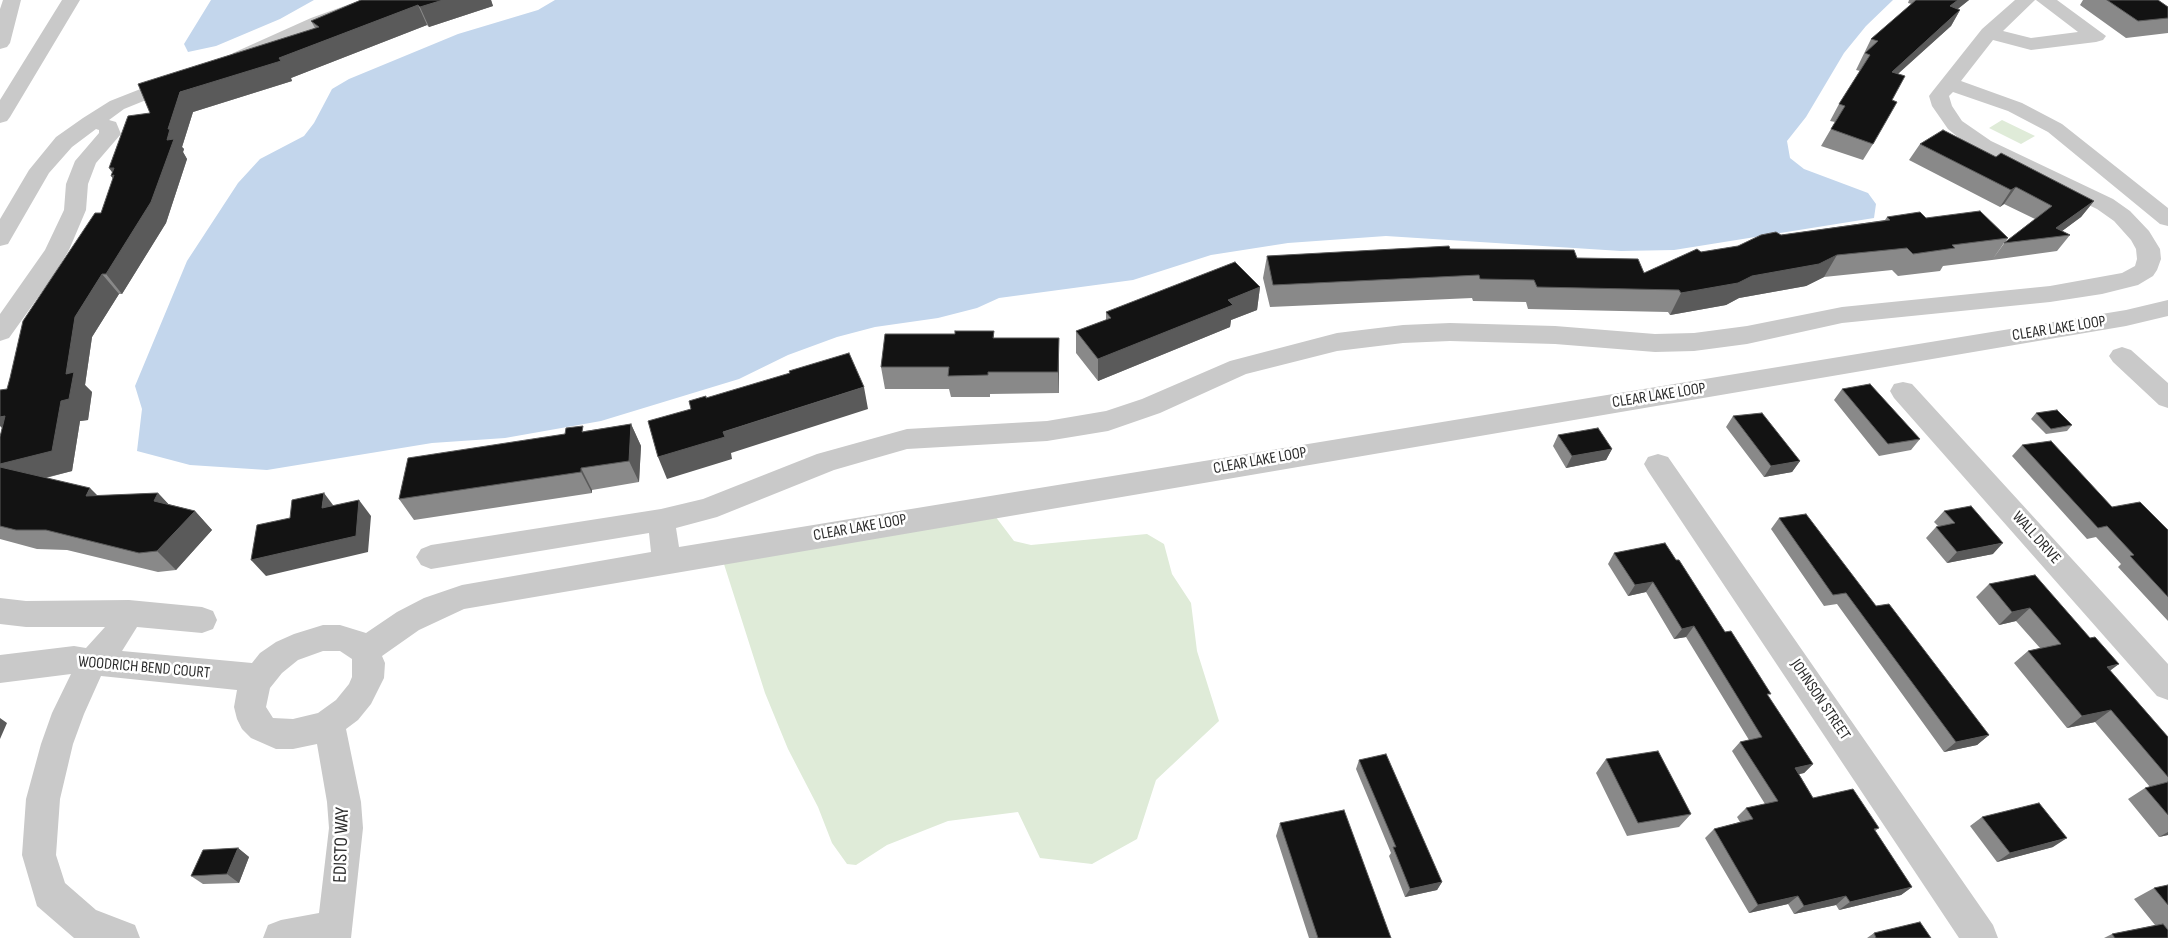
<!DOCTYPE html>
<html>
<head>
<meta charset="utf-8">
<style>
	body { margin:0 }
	canvas { display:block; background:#fff }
</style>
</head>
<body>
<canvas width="2168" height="938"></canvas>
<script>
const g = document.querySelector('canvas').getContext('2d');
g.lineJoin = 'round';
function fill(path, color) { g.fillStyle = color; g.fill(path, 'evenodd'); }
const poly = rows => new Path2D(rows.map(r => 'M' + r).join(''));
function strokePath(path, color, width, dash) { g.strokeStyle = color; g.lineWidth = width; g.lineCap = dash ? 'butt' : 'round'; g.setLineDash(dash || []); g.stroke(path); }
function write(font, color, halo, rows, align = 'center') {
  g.font = font + ' "Sofia Sans Condensed",sans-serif'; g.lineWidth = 5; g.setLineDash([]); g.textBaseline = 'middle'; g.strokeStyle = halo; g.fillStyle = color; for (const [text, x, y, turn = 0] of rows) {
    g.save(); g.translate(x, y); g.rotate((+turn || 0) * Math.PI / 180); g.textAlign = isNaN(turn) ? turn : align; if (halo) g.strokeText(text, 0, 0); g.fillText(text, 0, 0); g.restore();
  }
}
fill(poly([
	[2002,120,2035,136,2021,144,1989,128],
	[992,512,1014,541,1031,545,1147,534,1164,544,1172,574,1191,603,1197,651,1219,721,1156,780,1137,839,1092,864,1040,858,1018,812,948,821,887,845,856,865,847,864,832,843,818,807,788,749,765,693,723,561]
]), '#dfebd8');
fill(poly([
	[211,0,314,0,280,19,216,46,188,52,184,44],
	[555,0,1893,0,1866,26,1844,53,1806,117,1787,141,1790,158,1804,169,1868,193,1876,204,1874,218,1674,250,1621,251,1386,236,1288,243,1211,255,1133,280,999,298,977,308,938,318,875,327,837,337,788,355,739,379,601,421,505,438,432,443,267,470,190,465,137,451,142,409,135,386,187,261,238,183,260,159,304,136,314,123,332,89,349,79,458,34,538,10]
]), '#c3d6ec');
fill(poly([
	[3,0,21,0,10,43,7,47,0,49,0,9,3,0],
	[62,0,80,0,10,117,7,121,0,123,0,100,62,0],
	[361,0,388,0,386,4,325,26,247,61,233,61,230,57,233,53,311,18,361,0],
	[2015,0,2035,0,2003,31,2031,38,2078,32,2036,0,2057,0,2106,36,2103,40,2096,42,2031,50,1993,40,1961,81,2022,103,2062,124,2168,208,2168,226,2160,224,2048,132,2008,111,1953,92,1949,96,1952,106,1962,121,1991,141,2113,199,2130,211,2149,231,2160,249,2161,259,2157,270,2153,276,2138,285,2102,294,2050,302,1842,323,1747,344,1694,351,1655,352,1555,344,1450,341,1403,343,1337,351,1246,374,1160,413,1108,431,1047,441,907,449,834,470,717,517,676,528,679,547,2126,310,2168,300,2168,316,2126,326,464,609,419,630,382,656,385,663,384,678,371,704,358,720,346,729,361,802,363,828,351,938,263,938,268,925,281,920,319,913,329,828,327,802,317,744,293,749,276,749,251,738,242,729,237,719,234,707,237,690,101,676,84,714,73,744,60,799,56,855,65,883,96,910,135,925,140,938,74,938,37,906,22,855,26,799,41,744,52,713,71,674,0,683,0,655,74,646,86,648,105,627,26,627,0,624,0,598,26,601,129,600,202,607,213,611,217,620,213,629,202,633,137,627,122,651,252,663,260,653,276,642,294,634,323,625,340,625,366,633,397,612,424,598,462,585,651,552,649,533,431,569,421,565,416,557,421,549,431,545,661,509,703,499,817,454,907,429,1047,421,1106,411,1142,399,1230,361,1337,333,1403,325,1450,323,1555,326,1655,334,1694,333,1747,326,1842,307,2050,286,2122,273,2135,266,2137,259,2136,249,2131,240,2114,221,2097,209,1975,151,1948,129,1932,106,1929,96,1932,92,1982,29,2015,0],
	[323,651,340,651,352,659,352,677,349,684,336,700,318,713,293,719,273,718,266,707,270,688,282,673,298,660,323,651],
	[176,75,183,77,186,81,183,85,124,109,109,120,116,122,121,134,96,163,88,184,86,210,69,250,54,275,9,338,0,341,0,314,45,250,64,210,66,184,75,161,99,133,99,130,96,129,72,147,49,173,8,244,0,246,0,219,29,170,56,137,83,118,110,101,176,75],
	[2122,347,2131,350,2168,383,2168,408,2159,405,2113,362,2109,356,2113,350,2122,347],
	[1903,382,1912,384,2168,664,2168,700,2157,696,1894,398,1890,391,1894,384,1903,382],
	[1658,454,1668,457,1993,925,1998,938,1959,938,1648,471,1644,464,1648,457,1658,454]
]), '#c9c9c9');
fill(poly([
	[361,0,491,0,493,6,429,27,427,25,291,78,292,81,193,112,182,147,184,149,183,152,187,159,166,223,122,294,119,294,92,337,85,385,92,392,88,420,80,421,72,471,46,478,98,496,158,493,168,504,195,511,212,530,176,570,158,572,67,550,37,549,0,539,0,437,2,428,7,389,101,213,150,113,315,28,311,21],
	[1909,0,1969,0,1958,9,1960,10,1951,26,1898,74,1892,100,1873,144,1863,160,1821,146,1835,122,1830,121,1839,104,1860,71,1856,70,1871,39,1912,4,1908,3],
	[2083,0,2158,0,2168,7,2168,33,2126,38,2080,5],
	[1920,144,1996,157,2094,201,2081,217,2062,231,2070,235,2057,251,1992,260,2004,243,2035,219,2004,204,2000,207,1909,160],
	[1887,217,1926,218,2008,238,1992,260,1943,266,1940,271,1898,276,1892,270,1824,277,1806,286,1739,298,1726,305,1670,315,1668,312,1528,309,1526,302,1473,301,1472,298,1270,307,1263,278,1267,256,1450,249,1577,258,1644,273,1701,252,1738,246,1781,235,1885,220],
	[1260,287,1257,310,1231,320,1230,327,1098,381,1076,353,1076,331,1106,320,1106,312],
	[994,331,994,338,1059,360,1059,393,990,394,990,397,951,397,949,389,885,389,881,367,955,334],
	[1842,389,1920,439,1911,450,1879,456,1834,400],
	[2036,413,2072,425,2067,431,2046,434,2031,419],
	[1733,416,1800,461,1792,472,1764,477,1726,427],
	[631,424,641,446,639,482,592,490,592,493,414,520,399,499,585,431],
	[1558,435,1612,449,1606,460,1566,468,1553,446],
	[2022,445,2112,507,2168,530,2168,621,2118,567,2121,564,2096,537,2087,539,2012,456],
	[1944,511,1993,554,1947,563,1926,538,1936,527,1938,526,1934,522],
	[1779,518,1876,606,1989,735,1977,745,1944,752,1837,604,1824,606,1771,529],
	[1614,553,1725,632,1813,764,1804,773,1799,774,1813,798,1879,828,1875,831,1912,887,1901,895,1839,910,1836,905,1794,914,1788,904,1749,913,1705,838,1714,829,1740,822,1737,817,1746,808,1765,804,1732,751,1740,742,1749,740,1686,637,1674,639,1646,592,1628,596,1608,564],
	[2035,575,2110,670,2168,737,2168,835,2159,837,2128,799,2145,788,2150,787,2095,722,2067,728,2014,663,2028,651,2040,648,2016,621,1999,625,1976,597,1989,584],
	[1606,759,1691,814,1679,827,1627,836,1596,773],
	[1359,760,1442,882,1437,890,1405,897,1389,856,1391,853,1356,769],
	[1982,817,2053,847,1997,862,1970,826],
	[1280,823,1391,938,1309,938,1276,836],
	[238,848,249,857,239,883,203,884,191,876],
	[2168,885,2168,938,2104,938,2112,934,2155,925,2134,899,2154,888],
	[1874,933,1931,938,1867,938]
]), '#898989');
fill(poly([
	[443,0,491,0,493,6,429,27,420,7],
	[1958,0,1969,0,1941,22,1950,6],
	[418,5,427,25,291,78,292,81,193,112,182,147,184,149,183,152,187,159,166,223,122,294,106,274,167,140,168,129,180,92,279,58],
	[1960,10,1951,26,1882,88,1892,72],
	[109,168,114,168,127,196,111,176,114,175],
	[2016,187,2004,204,2000,207,2011,190],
	[2094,201,2081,217,2054,237,2056,228],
	[1837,255,1824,277,1806,286,1739,298,1726,305,1670,315,1681,293],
	[102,274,119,294,92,337,85,385,92,392,88,420,80,421,72,471,16,485,0,470,0,464,61,401,75,317],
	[1260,287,1257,310,1231,320,1230,327,1098,381,1098,359,1228,300],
	[1059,338,1059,393,1058,372],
	[864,387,868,409,731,453,732,459,667,479,658,457,723,432],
	[5,416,13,439,0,426,0,417],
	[631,424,641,446,639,482,629,461],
	[1612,449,1606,460,1566,468,1572,456],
	[1800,461,1792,472,1764,477,1771,466],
	[581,468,592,490,592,493,581,472],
	[90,488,110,508,86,496],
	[158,493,176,512,154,501],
	[324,493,336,509,322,508],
	[359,500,371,516,368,552,266,576,251,560],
	[195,511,212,530,176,570,157,551],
	[2003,543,1993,554,1947,563,1957,552],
	[1653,582,1646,592,1628,596,1635,585],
	[2030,608,2016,621,1999,625,2012,612],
	[1694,626,1686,637,1674,639,1682,629],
	[2119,664,2103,676,2107,667],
	[2111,710,2095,722,2067,728,2082,716],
	[0,718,7,723,0,739],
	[1989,735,1977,745,1944,752,1956,742],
	[1813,764,1804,773,1786,777,1795,768],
	[2168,832,2168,835,2159,837],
	[2067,838,2053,847,1997,862,2010,853],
	[238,848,249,857,239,883,227,874],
	[1442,882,1437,890,1405,897,1410,889],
	[1912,887,1901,895,1839,910,1850,902],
	[1798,896,1788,904,1749,913,1758,905],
	[1846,896,1836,905,1794,914,1804,906]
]), '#5a5a5a');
const building = poly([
	[361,0,443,0,420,7,418,5,279,58,281,61,180,92,168,129,170,129,167,140,174,139,151,202,106,274,102,274,75,317,66,374,74,372,69,399,61,401,52,451,0,464,0,437,5,416,0,417,0,390,7,389,10,378,23,321,95,213,101,213,114,175,111,176,114,168,109,168,128,116,150,113,138,84,319,27,311,21,361,0],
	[1916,0,1958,0,1950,6,1960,10,1892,72,1905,76,1892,100,1897,102,1873,144,1831,129,1845,106,1839,104,1870,55,1865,53,1878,41,1871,39,1916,0],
	[2107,0,2158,0,2168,7,2168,18,2138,21,2107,0],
	[1943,130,1996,157,2001,153,2094,201,2056,228,2070,235,2004,243,2052,206,2016,187,2011,190,1920,144,1943,130],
	[1980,211,2008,238,1952,245,1955,248,1913,254,1907,248,1837,255,1819,264,1752,276,1738,283,1681,293,1679,290,1537,287,1534,280,1480,279,1479,275,1273,285,1267,256,1449,246,1450,249,1574,250,1577,258,1638,259,1644,273,1697,249,1701,252,1738,246,1761,235,1776,232,1781,235,1890,220,1887,217,1920,212,1926,218,1980,211],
	[1235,262,1260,287,1228,300,1233,305,1098,359,1076,331,1111,318,1106,312,1235,262],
	[955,331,994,331,993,338,1059,338,1058,372,988,372,988,375,948,376,949,367,881,367,885,334,955,334,955,331],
	[849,353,864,387,723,432,725,437,658,457,648,421,691,409,689,401,706,396,706,398,790,373,789,371,849,353],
	[1870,384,1920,439,1888,444,1842,389,1870,384],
	[2057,410,2072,425,2051,429,2036,413,2057,410],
	[1762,413,1800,461,1771,466,1733,416,1762,413],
	[631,424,629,461,581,468,581,472,399,499,408,458,565,434,566,428,583,426,582,432,631,424],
	[1598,428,1612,449,1572,456,1558,435,1598,428],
	[2051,441,2112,507,2140,502,2168,530,2168,597,2130,556,2134,555,2107,526,2098,528,2022,445,2051,441],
	[0,467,90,488,86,496,158,493,154,501,195,511,157,551,139,553,46,530,16,530,0,526,0,467],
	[324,493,322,508,359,500,356,536,251,560,257,525,290,518,292,500,324,493],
	[1971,506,2003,543,1957,552,1936,527,1955,523,1944,511,1971,506],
	[1806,514,1876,606,1889,604,1989,735,1956,742,1846,593,1833,595,1779,518,1806,514],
	[1665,543,1676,560,1679,560,1725,632,1731,631,1771,694,1767,694,1813,764,1795,768,1813,798,1853,789,1879,828,1874,829,1912,887,1850,902,1846,896,1804,906,1798,896,1758,905,1714,829,1753,819,1746,808,1778,801,1740,742,1762,737,1694,626,1682,629,1653,582,1635,585,1614,553,1665,543],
	[2035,575,2090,638,2095,637,2119,664,2107,667,2168,737,2168,777,2111,710,2082,716,2028,651,2061,644,2030,608,2012,612,1989,584,2035,575],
	[1658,751,1691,814,1638,823,1606,759,1658,751],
	[1386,754,1442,882,1410,889,1393,847,1396,847,1359,760,1386,754],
	[2168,782,2168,815,2145,788,2168,782],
	[2039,803,2067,838,2010,853,1982,817,2039,803],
	[1344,810,1391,938,1318,938,1280,823,1344,810],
	[238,848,227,874,191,876,203,850,238,848],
	[2168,885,2168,905,2154,888,2168,885],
	[1920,922,1931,938,1876,938,1874,933,1920,922],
	[2163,924,2168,930,2168,938,2115,938,2112,934,2163,924]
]);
fill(building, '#131313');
strokePath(building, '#5a5a5a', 1);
write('16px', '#2c2c2c', '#fff', [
	["CLEAR LAKE LOOP",2059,329,-9],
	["CLEAR LAKE LOOP",1659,396,-9],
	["CLEAR LAKE LOOP",1260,461,-10],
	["CLEAR LAKE LOOP",860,528,-10],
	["WALL DRIVE",2036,538,48],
	["WOODRICH BEND COURT",144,668,5],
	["JOHNSON STREET",1820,700,56]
]);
write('19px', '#2c2c2c', '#fff', [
	["EDISTO WAY",342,845,-88]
]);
</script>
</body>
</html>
